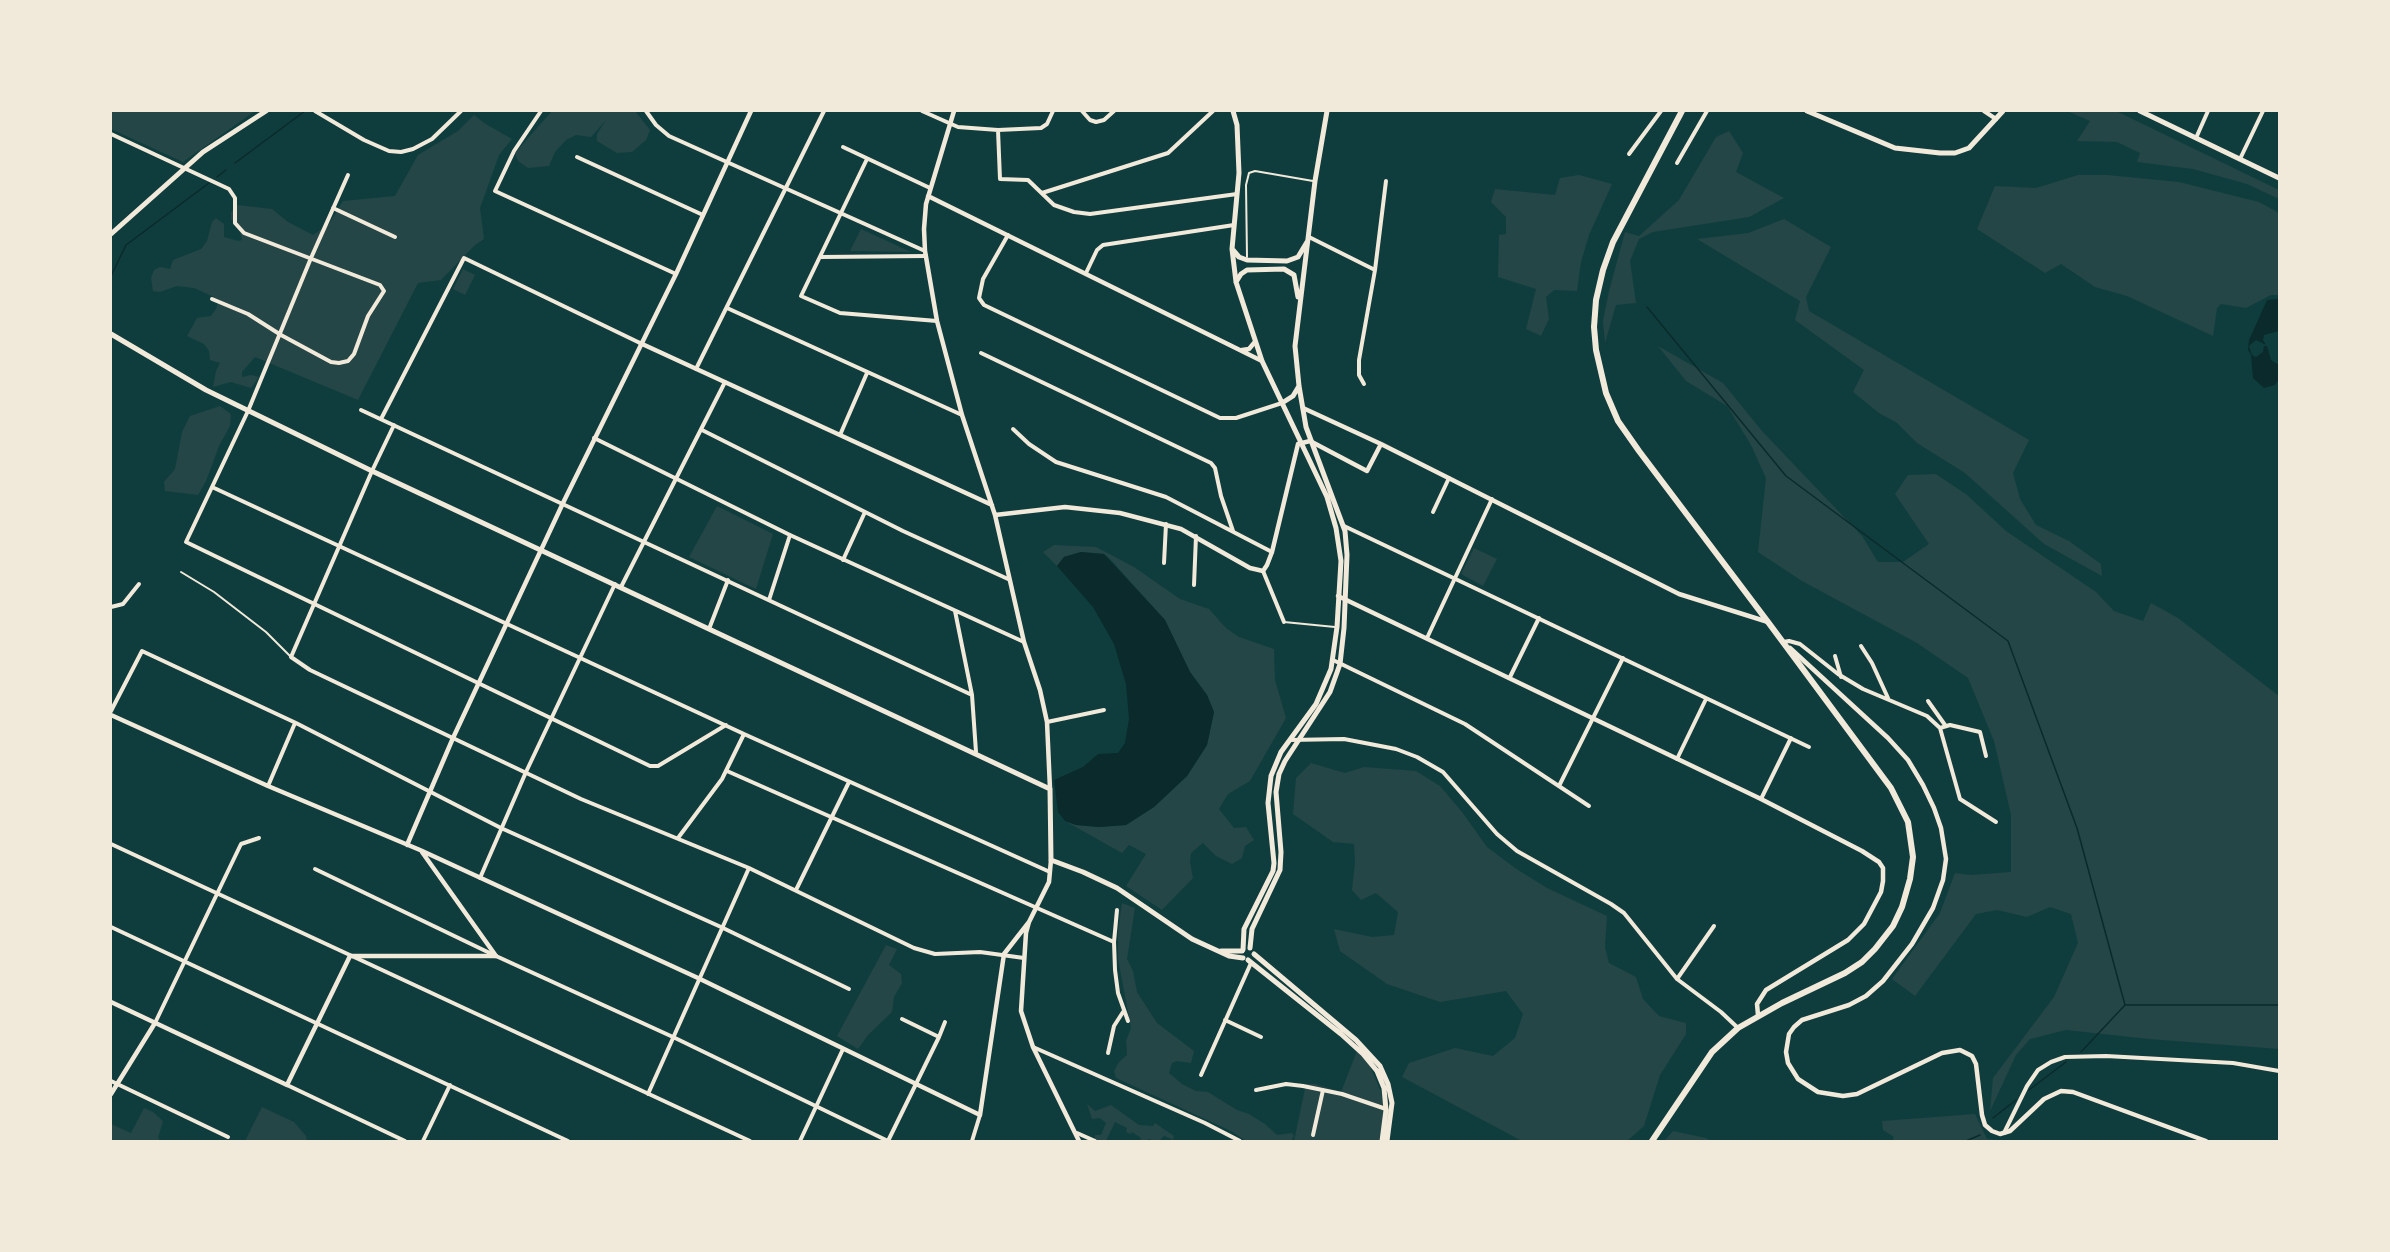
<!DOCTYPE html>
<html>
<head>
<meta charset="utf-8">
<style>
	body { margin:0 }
	#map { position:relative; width:2390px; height:1252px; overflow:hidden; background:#0f3d3e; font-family:"Zilla Slab",serif }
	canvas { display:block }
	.frame { position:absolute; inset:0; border:112px solid #f1e9da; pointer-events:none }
</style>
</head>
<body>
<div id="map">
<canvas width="2390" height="1252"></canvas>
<div class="frame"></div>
</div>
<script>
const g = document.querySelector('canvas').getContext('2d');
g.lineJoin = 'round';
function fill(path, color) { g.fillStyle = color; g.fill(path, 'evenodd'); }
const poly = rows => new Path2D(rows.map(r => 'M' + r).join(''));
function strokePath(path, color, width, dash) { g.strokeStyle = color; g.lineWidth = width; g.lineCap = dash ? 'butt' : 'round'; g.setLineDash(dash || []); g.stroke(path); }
fill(poly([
	[111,111,255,111,183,162,111,129],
	[552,111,635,111,650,130,646,140,632,152,617,153,597,141,597,134,606,120,591,137,576,135,566,140,555,152,549,166,528,168,518,161,515,153],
	[2067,111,2116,111,2279,190,2279,199,2247,184,2193,169,2137,162,2140,153,2117,142,2077,141,2090,121],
	[474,115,484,123,512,139,499,155,480,208,484,239,475,245,441,280,418,283,358,400,255,357,242,372,242,377,251,375,259,377,251,388,231,382,213,387,216,371,220,363,210,360,209,351,204,344,187,336,197,318,211,316,216,309,218,302,214,297,194,288,177,286,160,292,153,291,151,278,154,270,160,267,170,269,173,260,201,249,207,241,212,222,216,218,224,224,224,237,238,241,242,240,240,232,231,219,231,212,237,205,272,209,288,222,313,235,329,224,343,201,395,196,418,155,458,131],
	[1729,131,1743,153,1736,172,1784,198,1749,217,1653,232,1639,239,1630,261,1636,303,1616,305,1605,343,1603,321,1609,291,1625,232,1639,236,1679,200,1716,137],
	[1579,175,1612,184,1589,235,1581,262,1577,291,1554,290,1546,297,1549,319,1541,336,1526,329,1536,289,1498,277,1499,235,1506,234,1506,217,1491,202,1495,189,1555,195,1560,178],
	[2078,175,2107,175,2179,182,2259,202,2279,213,2279,295,2271,295,2246,308,2221,304,2217,308,2213,336,2127,296,2095,287,2061,264,2045,273,1977,229,1995,186,2036,188],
	[1784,219,1831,247,1806,297,1809,311,2029,440,2013,473,2020,499,2036,525,2069,541,2101,564,2102,576,2044,544,1965,473,1917,443,1897,423,1879,413,1853,392,1864,370,1795,320,1800,301,1697,239,1748,233],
	[861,229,911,252,850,251],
	[463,269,475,275,465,295,453,289],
	[1658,346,1723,383,1762,431,1862,536,1878,562,1903,562,1929,544,1895,494,1908,475,1936,474,1967,495,2006,531,2096,592,2114,611,2143,621,2151,603,2178,618,2279,696,2279,1049,2149,1039,2066,1030,2030,1039,2016,1055,1990,1111,1993,1078,2054,997,2078,943,2071,914,2050,907,2027,917,1997,910,1976,914,1915,996,1892,979,1940,913,1955,873,1971,875,2011,872,2011,815,1994,741,1968,678,1917,643,1802,581,1758,552,1766,478,1751,445,1727,406,1686,381],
	[220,406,231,414,230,426,219,446,206,481,198,495,165,491,164,482,175,469,182,432,190,416],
	[717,506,773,534,756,589,689,557],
	[1054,545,1096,547,1134,567,1180,599,1209,609,1226,628,1239,637,1274,649,1275,680,1286,718,1250,781,1228,794,1219,809,1234,828,1246,827,1254,840,1245,846,1242,858,1232,864,1216,856,1203,843,1191,853,1190,862,1193,878,1162,910,1126,886,1146,854,1129,845,1122,853,1065,821,1076,825,1099,827,1126,825,1154,807,1187,776,1207,745,1214,712,1207,695,1190,672,1165,620,1110,559,1104,554,1081,552,1064,557,1057,566,1043,552],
	[1474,548,1497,559,1483,586,1461,574],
	[1311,763,1345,773,1364,767,1416,771,1440,786,1462,812,1487,847,1515,868,1547,888,1607,916,1605,947,1609,963,1636,977,1643,999,1659,1016,1686,1023,1686,1034,1660,1075,1644,1126,1627,1141,1522,1141,1402,1077,1409,1063,1455,1048,1493,1056,1515,1038,1523,1014,1506,991,1440,1002,1387,984,1340,951,1334,929,1372,937,1394,935,1398,912,1376,893,1361,900,1352,890,1355,862,1354,844,1333,842,1293,814,1296,778],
	[1122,903,1135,908,1127,959,1133,971,1137,992,1157,1023,1194,1051,1191,1063,1177,1061,1172,1063,1169,1073,1182,1084,1196,1091,1208,1092,1237,1110,1249,1114,1265,1124,1277,1135,1292,1133,1294,1136,1291,1141,1246,1141,1231,1131,1116,1078,1114,1071,1119,1062,1127,1055,1126,1041,1131,1028,1118,959,1118,930],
	[886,945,897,949,889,965,901,974,902,983,894,997,892,1012,868,1035,858,1049,837,1036],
	[1357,1051,1370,1066,1381,1092,1385,1111,1379,1141,1294,1141,1306,1084,1315,1084,1341,1092],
	[1087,1104,1095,1111,1111,1105,1139,1125,1153,1126,1155,1123,1174,1136,1173,1139,1176,1141,1164,1136,1159,1141,1148,1139,1147,1141,1140,1141,1141,1138,1132,1132,1130,1134,1126,1132,1127,1128,1115,1122,1106,1141,1095,1140,1095,1135,1101,1135,1106,1123,1100,1118,1092,1119],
	[262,1107,294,1122,306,1136,307,1141,245,1141],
	[144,1108,153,1112,163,1121,158,1138,161,1141,111,1141,111,1124,131,1133],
	[1975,1114,1987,1139,2011,1141,1892,1141,1894,1137,1883,1130,1882,1121],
	[1673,1131,1706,1138,1711,1141,1664,1141]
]), '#244646');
fill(poly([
	[2279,299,2279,331,2264,335,2263,340,2266,345,2256,340,2249,346,2252,355,2256,357,2263,352,2264,346,2267,346,2271,360,2279,365,2279,379,2275,385,2264,388,2253,378,2251,355,2248,350,2249,340,2267,300],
	[1081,552,1104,554,1165,620,1190,672,1207,695,1214,712,1207,745,1187,776,1154,807,1126,825,1099,827,1076,825,1065,821,1058,812,1054,780,1083,767,1098,754,1118,753,1125,743,1129,719,1126,684,1114,644,1093,607,1057,566,1064,557]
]), '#0a2a2b');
strokePath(poly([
	[235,163,305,111],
	[217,177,226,170],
	[111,276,126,245,209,183],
	[1647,307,1786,476,2008,641,2077,828,2125,1005],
	[2081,1052,2125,1005,2279,1005],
	[2029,1090,2066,1062],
	[1993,1118,2016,1100],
	[1966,1141,1980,1135]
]), '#0a2a2b', 1.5);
strokePath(poly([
	[1247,257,1246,185,1249,173,1255,171,1313,181],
	[181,572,214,592,266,632,291,657],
	[1284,622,1335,627]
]), '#f1e9da', 2);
strokePath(poly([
	[315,111,364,140,389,151,401,152,413,149,432,139,461,111],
	[541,111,514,151,495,191,676,274],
	[646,111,656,125,669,136,925,251],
	[922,111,958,127,998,130,1041,128,1047,124,1053,111],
	[1082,111,1090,120,1096,122,1104,120,1114,111],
	[998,130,1000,179,1028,180,1054,205,1074,212,1090,214,1237,194],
	[111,134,229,189,235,198,235,223,244,233,380,285,384,291,368,316,354,354,348,361,339,363,331,362,281,335,248,314,212,299],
	[2196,138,2208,111],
	[843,147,930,188],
	[1629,154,1661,111],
	[577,157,703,215],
	[867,159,801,296,840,313,937,321],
	[2240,159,2263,111],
	[1677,163,1707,111],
	[348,175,311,258,248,411,186,542,650,766,658,766,726,725],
	[1042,193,1168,153,1213,111],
	[333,208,395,237],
	[1008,235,983,279,979,298,984,305,1220,418,1236,418,1282,403],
	[1309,237,1375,270],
	[820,257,926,256],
	[1086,273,1097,250,1103,245,1234,225],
	[727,308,962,415],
	[981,353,1211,463,1215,468,1221,496,1233,531],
	[696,369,824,111],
	[1364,384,1359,375,1359,360,1375,270,1386,181],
	[361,410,972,695],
	[381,419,464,258,640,343],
	[394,425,372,471,291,657,310,670,581,799,749,868,914,948,935,954,980,952,1024,958],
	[1013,429,1029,444,1056,462,1166,497,1272,552],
	[702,430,903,531,1008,579],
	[840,435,867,373],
	[594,438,790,535,1024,642],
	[212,487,744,734,1050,872],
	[1433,512,1449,478],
	[1344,526,1809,747],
	[843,560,865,512],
	[1164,563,1166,524],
	[1263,571,1284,622],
	[1194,585,1196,536],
	[621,587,725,382],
	[769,600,790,535],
	[111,607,123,604,139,584],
	[955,611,972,695,976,752],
	[709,629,728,580],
	[1427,638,1492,499],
	[1783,642,1789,641,1800,644,1838,674,1863,689,1927,716,1940,728,1960,799,1996,822],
	[1861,646,1872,663,1888,698],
	[1835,656,1841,677],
	[1333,660,1465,724,1589,806],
	[1510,677,1539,618],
	[1928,701,1945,725],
	[111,711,142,651,296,723,501,828,721,927,849,989],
	[1047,722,1104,710],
	[1940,728,1950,725,1980,732,1986,756],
	[1290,740,1344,739,1396,749,1417,757,1443,772,1497,834,1517,851,1611,904,1624,913,1677,979,1721,1012,1738,1028],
	[1677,759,1706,699],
	[727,771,1114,942],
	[268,786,295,723],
	[1559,786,1623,658],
	[1761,799,1791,738],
	[678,838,722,779,744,734],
	[111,844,750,1141],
	[315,869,496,956,673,1037,888,1141],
	[480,878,526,772,615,584],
	[796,890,849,782],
	[1117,910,1114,942,1115,970,1118,993,1128,1021],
	[111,927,568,1141],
	[1677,979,1714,926],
	[1225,1020,1261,1037],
	[155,1023,241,844,259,838],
	[939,1037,945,1022],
	[1033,1047,1205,1123,1240,1141],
	[1108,1053,1114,1026,1123,1012],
	[1201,1075,1251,963],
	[111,1081,228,1137],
	[287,1085,405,1141],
	[1256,1090,1286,1084,1303,1086,1342,1094,1386,1109],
	[648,1094,749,868],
	[1077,1133,1095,1141],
	[2004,1133,2027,1086,2038,1070,2051,1062,2065,1057,2106,1056,2233,1063,2279,1071],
	[1313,1135,1323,1090],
	[423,1141,450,1085],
	[800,1141,843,1049],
	[888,1141,939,1037,902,1019],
	[972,1141,980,1115]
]), '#f1e9da', 4);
strokePath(poly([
	[954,111,926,204,924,229,925,251,937,321,962,415,995,515,1024,642,1040,690,1047,722,1050,789],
	[1984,111,1996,119],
	[928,196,1262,361],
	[640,343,992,505],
	[1242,350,1249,349,1254,343],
	[1303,408,1381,444,1679,594,1768,622],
	[995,515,1065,507,1120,513,1181,529,1250,568,1263,571,1267,565,1272,552,1298,444,1310,441,1367,471,1381,444],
	[1338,596,1761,799,1862,851,1879,862,1883,868,1883,881,1881,892,1864,924,1848,940,1766,990,1757,1004,1758,1015],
	[1790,648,1888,738,1908,760,1923,785,1934,808,1941,828,1946,859,1943,880,1933,908,1912,944,1883,981,1866,996,1849,1005,1802,1020,1794,1027,1789,1034,1786,1052,1788,1063,1798,1079,1818,1092,1843,1096,1857,1094,1942,1053,1960,1050,1972,1056,1976,1064,1982,1115,1985,1125,1992,1131,2000,1134,2010,1131,2044,1099,2061,1091,2073,1092,2206,1141],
	[111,715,268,786,420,850,698,978,980,1115,1004,954,1029,922],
	[407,845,453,738,563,503,676,274,751,111],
	[422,852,496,956],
	[1051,860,1049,882,1029,922,1026,933,1021,1011,1033,1047,1079,1141],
	[111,1002,287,1085,350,956,496,956],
	[111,1094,155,1023]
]), '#f1e9da', 4.5);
strokePath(poly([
	[1233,111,1237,125,1239,173,1232,249,1236,282,1262,361,1327,497,1336,528,1341,561,1337,627,1331,669,1316,704,1281,752,1271,776,1268,803,1274,863,1273,871,1244,929,1243,950],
	[1807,111,1895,148,1940,153,1955,153,1969,148,2003,111],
	[2140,111,2279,178],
	[111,234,203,152,266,111],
	[1233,250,1239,257,1247,260,1287,261,1298,257,1307,242],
	[1236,282,1241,274,1247,270,1284,269,1294,275,1298,297],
	[111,334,206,390,372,471,1050,789,1051,860,1083,872,1117,888,1192,939,1229,956,1243,958],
	[1282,403,1293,396,1299,386],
	[1250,948,1252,929,1280,870,1281,852,1276,792,1279,774,1285,761,1330,692,1340,664,1344,628,1347,555,1345,531,1306,427,1299,386,1295,346,1315,181,1327,111],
	[1221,951,1242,951],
	[1254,954,1356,1040,1380,1066,1388,1084,1392,1103,1387,1141],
	[1248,960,1341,1034,1363,1054,1377,1071,1384,1088,1386,1110,1382,1141]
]), '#f1e9da', 5);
strokePath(poly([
	[1652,1141,1712,1052,1738,1028,1782,1003,1845,973,1862,962,1875,949,1893,926,1902,907,1910,879,1913,857,1908,822,1891,788,1768,622,1639,451,1618,421,1606,393,1596,350,1594,327,1596,300,1603,270,1613,242,1682,111]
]), '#f1e9da', 6);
</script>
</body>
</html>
